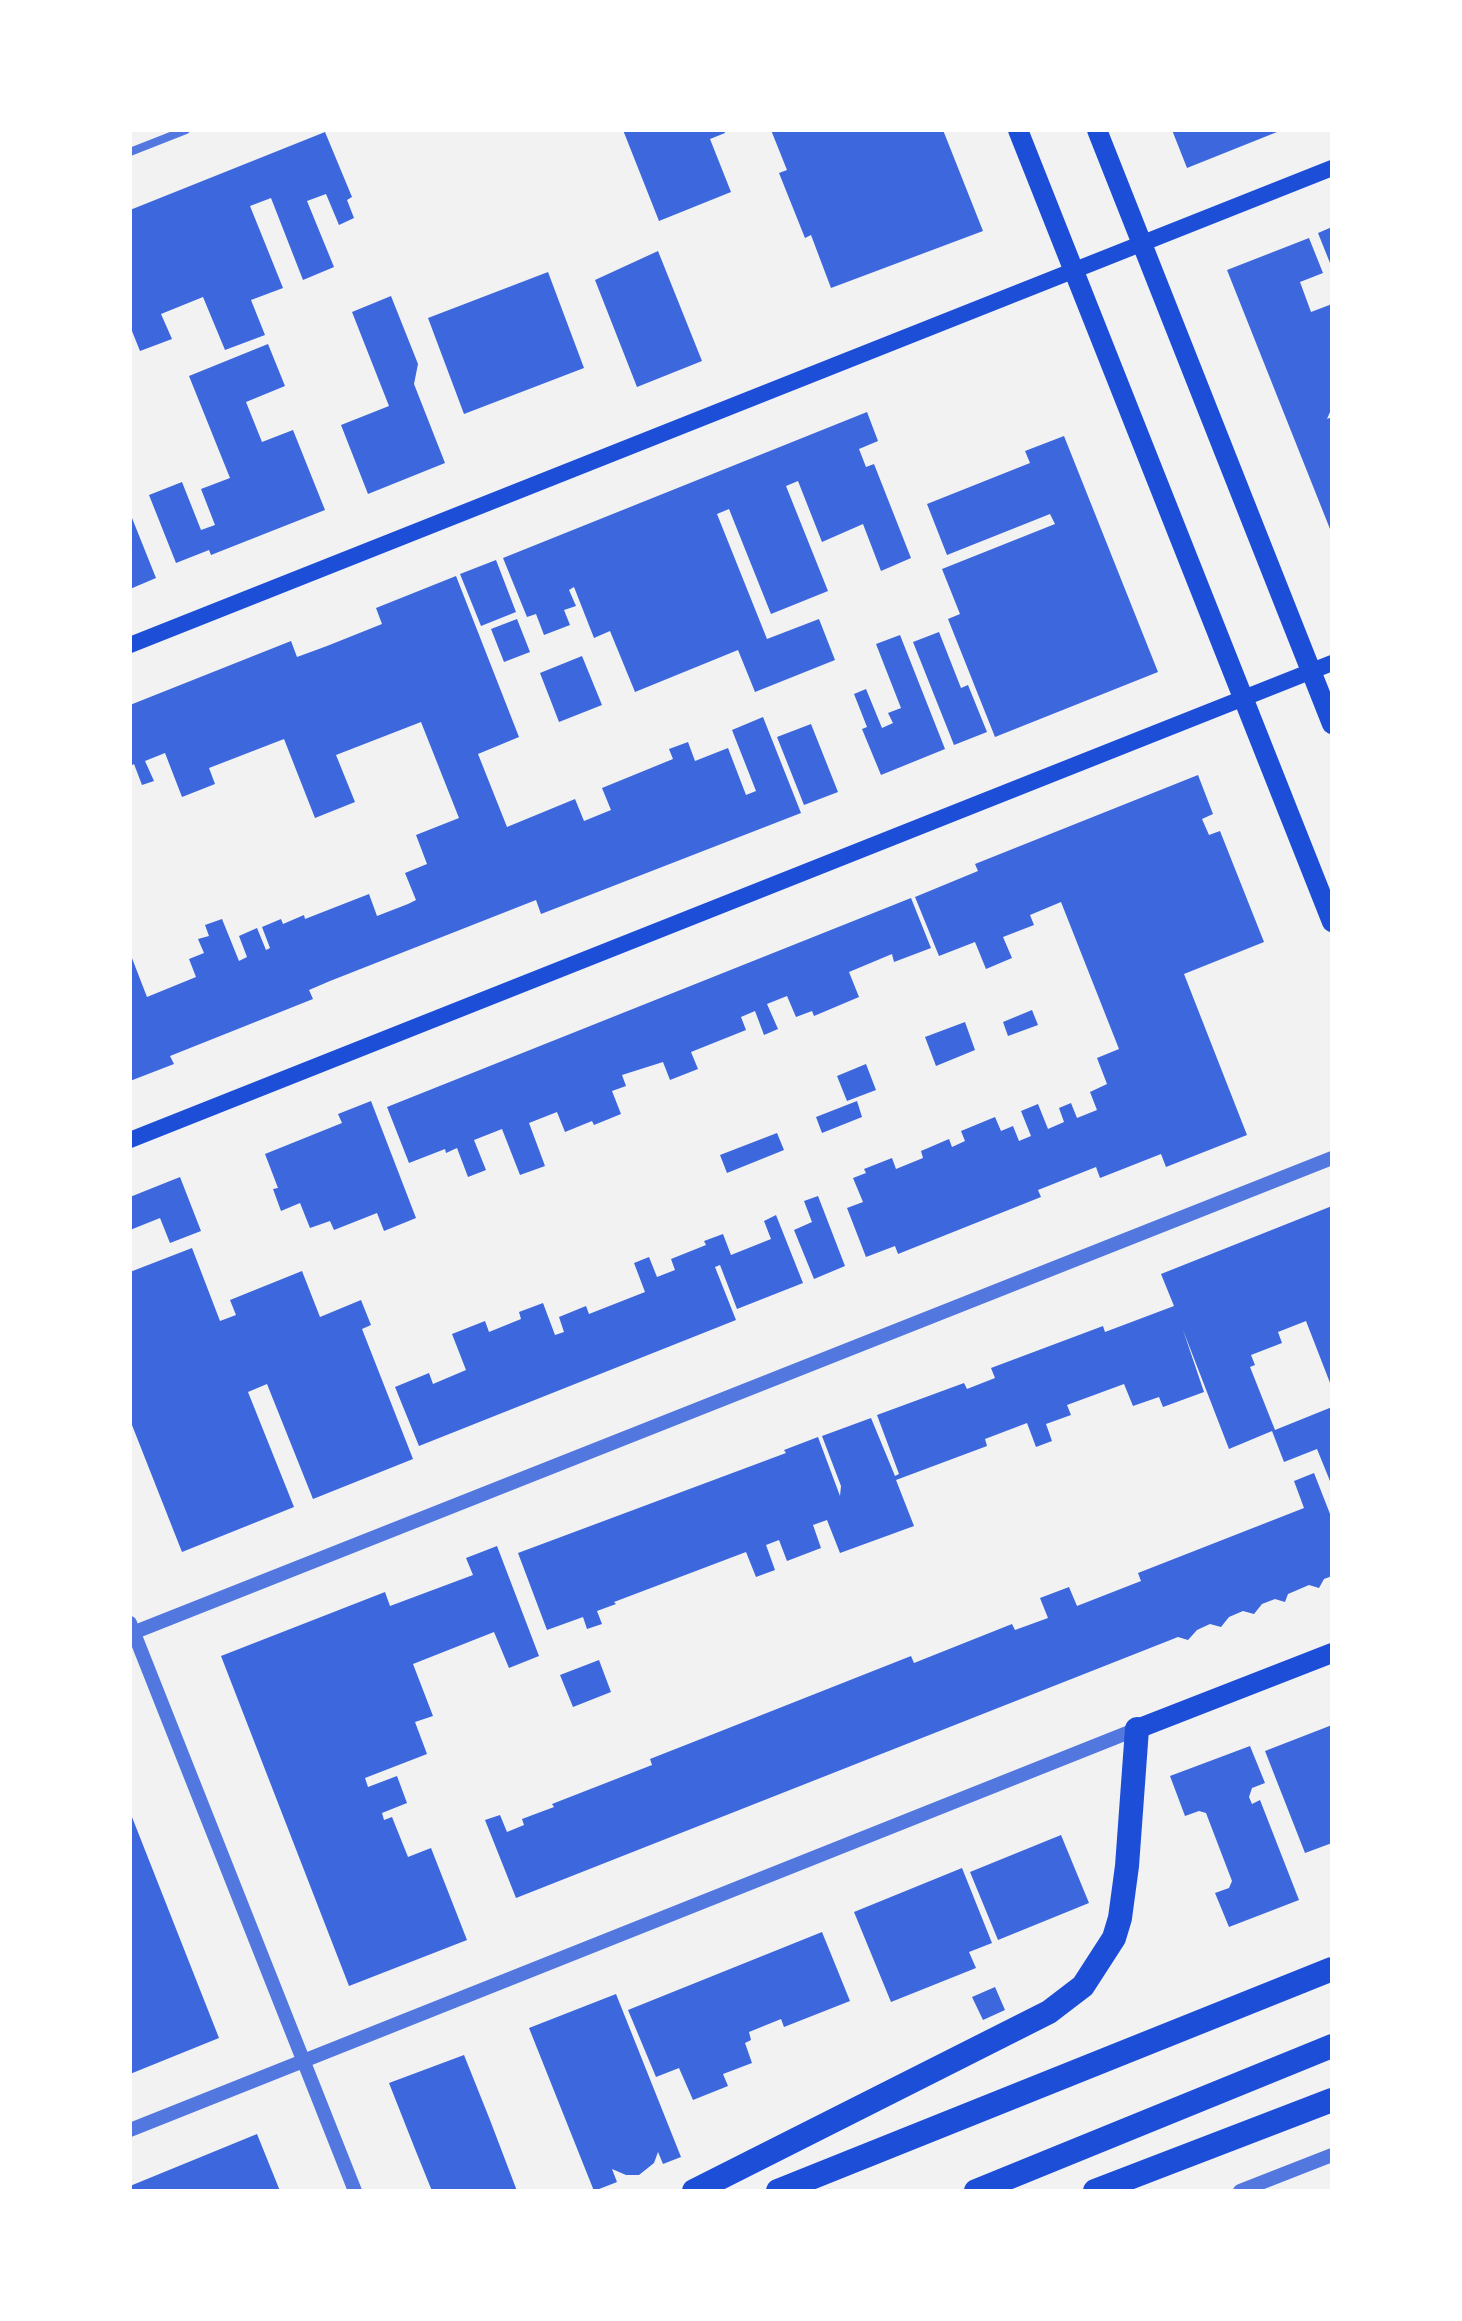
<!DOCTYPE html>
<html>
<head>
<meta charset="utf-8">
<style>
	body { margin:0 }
	#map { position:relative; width:1462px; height:2321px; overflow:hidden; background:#f2f2f2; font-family:Signika,sans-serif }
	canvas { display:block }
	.frame { position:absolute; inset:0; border:132px solid #fff; pointer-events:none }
</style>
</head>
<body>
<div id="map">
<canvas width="1462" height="2321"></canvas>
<div class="frame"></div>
</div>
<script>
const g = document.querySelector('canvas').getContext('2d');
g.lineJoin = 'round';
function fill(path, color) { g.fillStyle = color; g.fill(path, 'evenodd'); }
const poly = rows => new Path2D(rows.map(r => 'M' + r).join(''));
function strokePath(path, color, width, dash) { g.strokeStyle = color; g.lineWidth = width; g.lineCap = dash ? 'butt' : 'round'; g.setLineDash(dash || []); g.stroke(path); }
fill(poly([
	[623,130,724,130,725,133,710,139,731,192,659,221],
	[771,130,943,130,983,231,831,288,811,235,805,238,779,173,787,170],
	[1172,130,1282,130,1187,168],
	[325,132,352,197,347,200,354,218,339,225,326,194,307,201,334,267,303,280,271,198,250,206,283,288,251,300,265,335,225,350,203,297,161,314,172,339,140,351,130,326,130,210],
	[1332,227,1332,268,1318,233],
	[1309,238,1323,273,1300,282,1311,312,1332,304,1332,413,1330,412,1327,419,1332,417,1332,534,1227,270],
	[658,251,702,361,637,387,595,280],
	[548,272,584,368,464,414,428,318],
	[391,296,418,364,414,384,445,463,368,494,341,425,389,406,352,312],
	[268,344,285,386,246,402,262,442,293,430,325,510,211,555,209,550,176,563,149,495,182,482,201,530,215,525,201,489,230,478,189,376],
	[867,412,878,441,859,449,866,467,874,464,911,558,881,571,863,524,822,542,798,481,786,486,828,591,771,614,729,509,717,514,767,639,819,619,835,660,755,692,738,650,635,692,610,631,594,638,574,587,569,590,576,606,564,610,570,625,544,635,536,614,527,617,503,558],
	[1064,436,1158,672,995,737,948,619,960,614,942,569,1055,524,1050,514,947,555,927,504,1030,463,1025,451],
	[130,513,156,578,130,589],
	[496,560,516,612,481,626,460,574],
	[456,576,519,737,478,754,507,827,575,799,584,821,611,810,602,788,673,759,669,749,688,742,695,761,728,748,746,795,756,791,732,730,763,717,801,813,541,914,536,900,330,981,309,990,313,999,170,1056,174,1064,130,1081,130,953,147,997,196,977,189,959,204,953,198,939,209,936,205,925,222,919,239,961,247,957,239,936,257,928,266,950,270,948,262,927,281,919,283,924,304,915,305,919,369,894,377,916,408,904,416,900,405,873,427,864,416,835,459,818,421,722,336,755,355,802,315,818,284,739,209,768,215,784,182,797,165,753,145,761,154,781,142,785,134,764,130,766,130,705,291,641,297,657,327,646,382,624,376,608],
	[517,619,530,652,504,662,491,629],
	[939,632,961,688,968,685,987,732,954,745,913,642],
	[900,635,945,749,881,775,862,729,867,727,854,694,866,689,882,728,893,723,888,713,901,708,876,644],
	[582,656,602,705,559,722,540,673],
	[811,724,838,792,804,805,777,737],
	[1198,775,1213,814,1202,819,1209,835,1220,831,1264,942,1184,974,1247,1135,1166,1167,1161,1154,1100,1178,1096,1167,1038,1190,1041,1197,898,1254,895,1246,866,1257,847,1208,863,1202,853,1178,866,1173,864,1169,892,1158,896,1169,923,1158,921,1151,949,1139,952,1147,965,1141,961,1131,995,1117,1001,1131,1013,1126,1019,1141,1031,1136,1021,1111,1038,1104,1048,1129,1064,1122,1059,1108,1071,1103,1077,1118,1097,1110,1090,1092,1107,1084,1097,1058,1119,1049,1061,902,1030,915,1034,925,1003,937,1012,958,986,969,975,942,939,956,915,897,978,871,975,864],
	[911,898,931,948,894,962,892,954,849,972,859,997,814,1016,812,1011,796,1017,787,996,767,1004,778,1029,764,1035,755,1011,741,1017,746,1030,691,1052,698,1069,670,1080,663,1062,622,1075,626,1086,612,1091,621,1114,594,1125,592,1121,565,1132,557,1112,529,1123,545,1166,520,1175,502,1129,474,1140,486,1170,468,1177,457,1148,446,1153,445,1149,409,1163,387,1107],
	[1032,1010,1038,1025,1008,1036,1003,1022],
	[965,1022,975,1050,936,1066,925,1037],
	[866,1064,876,1090,847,1101,837,1076],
	[371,1101,416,1218,384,1231,377,1213,334,1230,330,1221,310,1228,300,1203,281,1211,273,1189,278,1188,265,1154,342,1123,338,1114],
	[857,1101,862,1117,822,1133,816,1117],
	[777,1133,784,1150,727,1173,720,1155],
	[180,1177,201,1231,170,1243,160,1218,130,1230,130,1197],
	[818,1196,845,1266,814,1279,794,1230,812,1222,804,1201],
	[1332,1206,1332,1388,1306,1321,1278,1332,1282,1343,1251,1355,1255,1365,1250,1367,1275,1430,1332,1407,1332,1486,1317,1449,1284,1462,1272,1431,1229,1449,1183,1330,1204,1392,1163,1407,1159,1397,1133,1406,1124,1384,1067,1405,1071,1415,1046,1424,1052,1441,1036,1447,1027,1423,985,1439,987,1446,896,1480,914,1526,840,1553,827,1520,813,1525,821,1548,787,1561,779,1540,766,1545,775,1570,756,1577,746,1552,614,1602,616,1604,597,1611,602,1624,587,1629,583,1617,547,1630,518,1553,786,1453,784,1450,818,1437,840,1496,841,1486,822,1436,871,1418,895,1476,899,1474,877,1415,964,1383,967,1389,995,1378,991,1368,1103,1326,1105,1332,1174,1306,1161,1274],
	[776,1215,803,1283,737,1309,720,1265,715,1267,736,1320,419,1446,395,1387,429,1373,433,1384,466,1370,452,1334,485,1321,489,1332,521,1319,519,1312,543,1303,555,1335,564,1332,559,1317,586,1306,589,1314,645,1292,634,1263,649,1257,657,1277,675,1270,671,1259,706,1245,704,1241,723,1234,731,1255,771,1239,764,1221],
	[192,1248,220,1321,236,1315,230,1300,302,1271,320,1317,361,1300,371,1325,362,1329,413,1459,313,1499,267,1384,248,1392,294,1507,182,1552,130,1420,130,1272],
	[1314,1473,1332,1519,1332,1576,1324,1579,1319,1588,1309,1585,1288,1594,1285,1602,1275,1599,1262,1604,1254,1614,1243,1611,1229,1617,1221,1627,1210,1624,1197,1630,1188,1640,1178,1637,516,1898,485,1820,500,1815,507,1832,524,1825,522,1819,554,1807,552,1804,652,1765,650,1759,711,1735,911,1656,914,1663,1012,1624,1015,1630,1048,1618,1040,1598,1069,1587,1077,1606,1141,1581,1138,1573,1304,1508,1294,1481],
	[497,1546,539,1656,509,1668,494,1632,413,1664,433,1716,415,1722,427,1754,365,1778,368,1787,397,1776,407,1803,382,1813,384,1820,392,1817,408,1857,431,1848,467,1940,349,1986,221,1656,385,1592,390,1606,473,1575,466,1558],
	[599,1660,611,1692,573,1707,560,1675],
	[1332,1725,1332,1843,1305,1853,1265,1751],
	[1250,1746,1265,1783,1252,1788,1249,1797,1252,1804,1260,1800,1299,1900,1229,1927,1215,1893,1229,1888,1232,1881,1206,1813,1199,1811,1185,1816,1170,1776],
	[130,1812,219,2038,130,2074],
	[1061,1835,1089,1903,998,1940,970,1872],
	[962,1868,992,1943,969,1952,976,1968,891,2002,854,1912],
	[822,1932,850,2001,784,2027,781,2019,749,2032,751,2040,745,2043,752,2063,723,2074,728,2086,693,2100,679,2068,656,2077,628,2010],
	[995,1987,1005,2010,983,2020,972,1997],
	[616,1994,681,2157,663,2164,658,2152,654,2163,639,2175,626,2175,612,2169,617,2182,594,2191,529,2028],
	[464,2055,490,2120,517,2191,432,2191,415,2149,389,2083],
	[257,2134,280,2191,130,2191,130,2186]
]), '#3d67dc');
strokePath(poly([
	[130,152,186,130]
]), '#5277de', 8);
strokePath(poly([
	[130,1623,355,2191],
	[130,1634,1332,1158],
	[130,2130,1137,1729],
	[1240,2191,1332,2155]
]), '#5277de', 14);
strokePath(poly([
	[130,645,1332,168],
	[130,1140,1332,663]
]), '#1d4ed8', 16);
strokePath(poly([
	[1018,130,1332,922],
	[1097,130,1332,724],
	[1137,1729,1332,1653]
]), '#1d4ed8', 20);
strokePath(poly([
	[694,2191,1049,2012,1083,1986,1114,1938,1120,1918,1127,1866,1137,1729],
	[778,2191,1332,1969],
	[976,2191,1332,2046],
	[1095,2191,1332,2100]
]), '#1d4ed8', 24);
</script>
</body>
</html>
